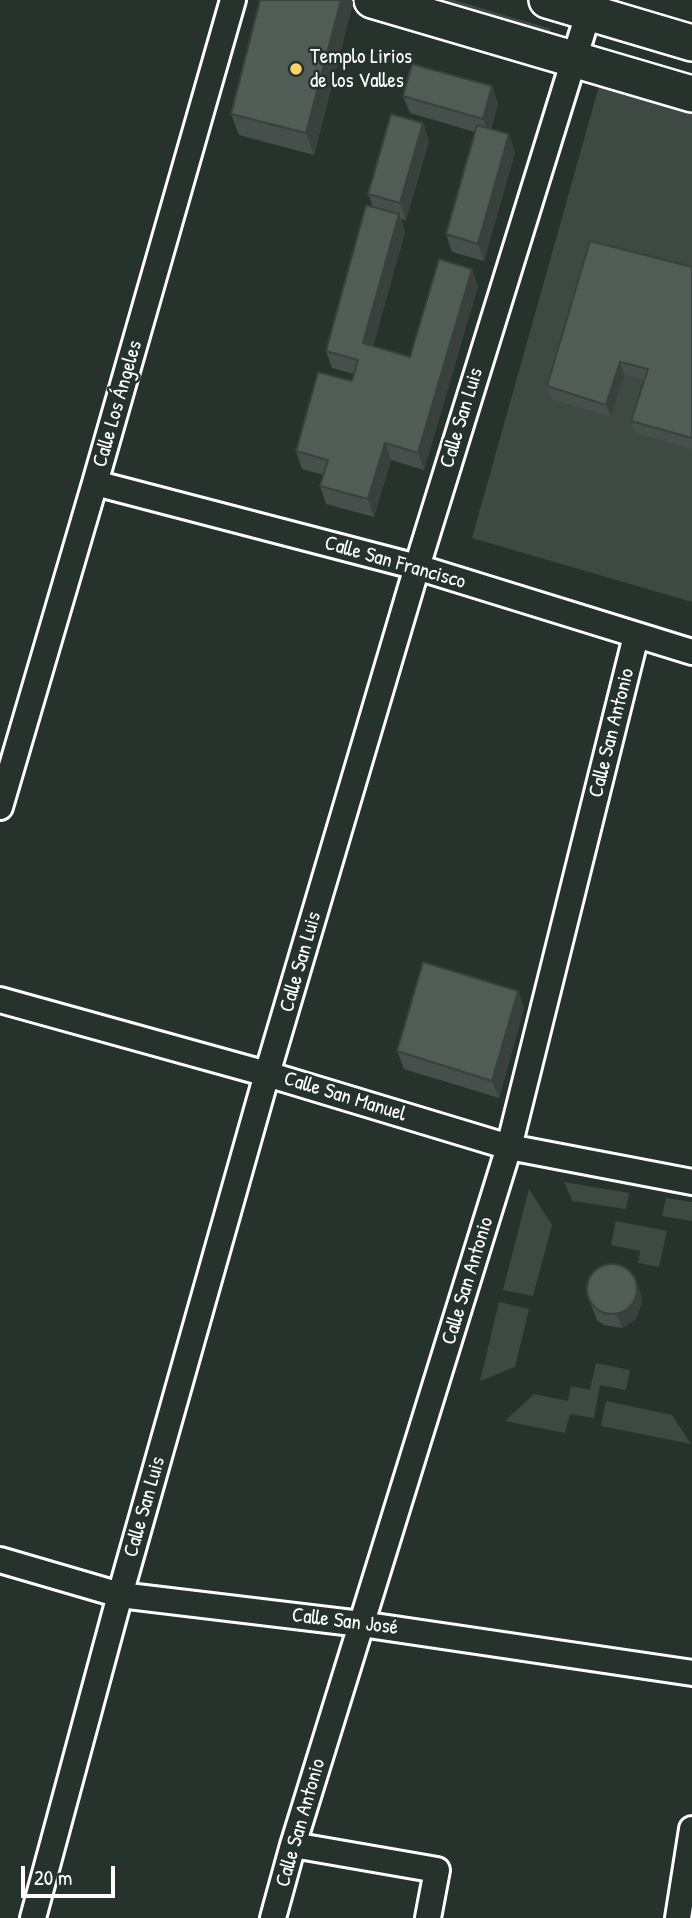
<!DOCTYPE html>
<html>
<head>
<meta charset="utf-8">
<style>
	body { margin:0 }
	#map { position:relative; width:692px; height:1918px; overflow:hidden; background:#26332d; font-family:"Patrick Hand",sans-serif }
	canvas { display:block }
	.scale { position:absolute; left:21px; top:1866px; width:94px; height:32px; box-sizing:border-box; border:4px solid #fff; border-top:0; padding-left:9px; font-size:21px; line-height:24px; white-space:nowrap; color:#fff; -webkit-text-stroke:5px #26332d; paint-order:stroke }
</style>
</head>
<body>
<div id="map">
<canvas width="692" height="1918"></canvas>
<div class="scale">20 m</div>
</div>
<script>
const g = document.querySelector('canvas').getContext('2d');
g.lineJoin = 'round';
function fill(path, color) { g.fillStyle = color; g.fill(path, 'evenodd'); }
const poly = rows => new Path2D(rows.map(r => 'M' + r).join(''));
function strokePath(path, color, width, dash) { g.strokeStyle = color; g.lineWidth = width; g.lineCap = dash ? 'butt' : 'round'; g.setLineDash(dash || []); g.stroke(path); }
function write(font, color, halo, rows, align = 'center') {
  g.font = font + ' "Patrick Hand",sans-serif'; g.lineWidth = 5; g.setLineDash([]); g.textBaseline = 'middle'; g.strokeStyle = halo; g.fillStyle = color; for (const [text, x, y, turn = 0] of rows) {
    g.save(); g.translate(x, y); g.rotate((+turn || 0) * Math.PI / 180); g.textAlign = isNaN(turn) ? turn : align; if (halo) g.strokeText(text, 0, 0); g.fillText(text, 0, 0); g.restore();
  }
}
fill(poly([
	[427,0,454,0,551,29,547,36],
	[601,79,692,106,692,602,472,538],
	[564,1182,629,1193,626,1209,572,1201],
	[529,1189,552,1225,533,1296,503,1290],
	[666,1198,692,1202,692,1221,662,1216],
	[616,1221,667,1231,659,1267,638,1263,640,1251,611,1245],
	[499,1302,529,1309,515,1367,480,1381],
	[596,1363,630,1370,626,1390,600,1385,594,1418,570,1414,565,1433,505,1421,534,1394,568,1401,571,1386,590,1390],
	[606,1401,672,1415,691,1444,601,1426]
]), '#3e4944');
const minor = poly([
	[95,483,417,567,692,652],
	[0,807,95,483,233,0],
	[0,1000,267,1074,509,1147,692,1182],
	[0,1560,120,1595,361,1624,692,1673],
	[293,1845,437,1870,428,1918],
	[33,1918,120,1595,267,1074,417,567,589,11],
	[273,1918,293,1845,509,1147,636,636],
	[678,1918,692,1829]
]);
const secondary = poly([
	[372,0,692,94],
	[547,0,692,43]
]);
strokePath(minor, '#fff', 30);
strokePath(secondary, '#fff', 40);
strokePath(minor, '#26332d', 24);
strokePath(secondary, '#26332d', 35);
fill(poly([
	[260,0,352,0,353,3,314,155,239,135,231,114],
	[492,86,498,104,491,129,515,152,484,261,452,252,446,234,475,132,410,113,403,96],
	[423,123,429,141,406,220,401,219,405,232,373,346,410,357,478,286,424,470,391,460,374,517,326,504,320,486,324,475,302,469,296,451,352,381,354,374,332,368,326,351,373,207,368,194],
	[692,267,692,449,635,433,631,421,644,380,624,374,611,417,551,399,547,386],
	[518,991,524,1008,499,1098,404,1069,397,1051],
	[586,1291,641,1295,642,1303,636,1319,622,1328,604,1325,597,1320]
]), '#464f4b');
fill(poly([
	[341,0,352,0,353,3,314,155,306,133],
	[492,86,498,104,489,136,483,119],
	[423,123,429,141,406,220,400,203],
	[509,134,515,152,484,261,478,244],
	[399,214,405,232,369,360,363,343],
	[472,269,478,286,424,470,418,453],
	[620,362,624,374,611,417,606,405],
	[385,443,391,460,374,517,368,499],
	[518,991,524,1008,499,1098,492,1081],
	[637,1282,641,1295,642,1303,636,1319,622,1328,617,1315]
]), '#39403d');
const building = poly([
	[260,0,341,0,306,133,231,114,260,0],
	[412,64,492,86,483,119,403,96,412,64],
	[391,114,423,123,400,203,368,194,391,114],
	[477,125,509,134,478,244,446,234,477,125],
	[366,205,399,214,363,343,410,357,439,259,472,269,418,453,385,443,368,499,320,486,328,460,296,451,318,372,352,381,358,360,326,351,366,205],
	[590,241,692,267,692,438,631,421,648,369,620,362,606,405,547,386,590,241],
	[423,962,518,991,492,1081,397,1051,423,962],
	'587 1289a25 25 0 1 1 50 0a25 25 0 1 1-50 0Z'
]);
fill(building, '#515c57');
strokePath(building, '#39403d', 2);
for (const [x, y, r, color] of [
	[296,69,7,"#ffd166"]
]) { const dot = new Path2D(); dot.arc(x, y, r, 0, 2 * Math.PI); g.fillStyle = color; g.fill(dot); strokePath(dot, '#26332d', 2.5); }
write('21px', '#fff', '#26332d', [
	["Templo Lirios",310,57],
	["de los Valles",310,81]
], 'left');
write('21px', '#fff', '#26332d', [
	["Calle Los Ángeles",118,404,-74],
	["Calle San Luis",462,418,-73],
	["Calle San Francisco",395,563,16],
	["Calle San Antonio",612,733,-76],
	["Calle San Luis",301,962,-74],
	["Calle San Manuel",345,1097,17],
	["Calle San Antonio",468,1281,-73],
	["Calle San Luis",145,1507,-74],
	["Calle San José",345,1622,7],
	["Calle San Antonio",301,1823,-74]
]);
</script>
</body>
</html>
